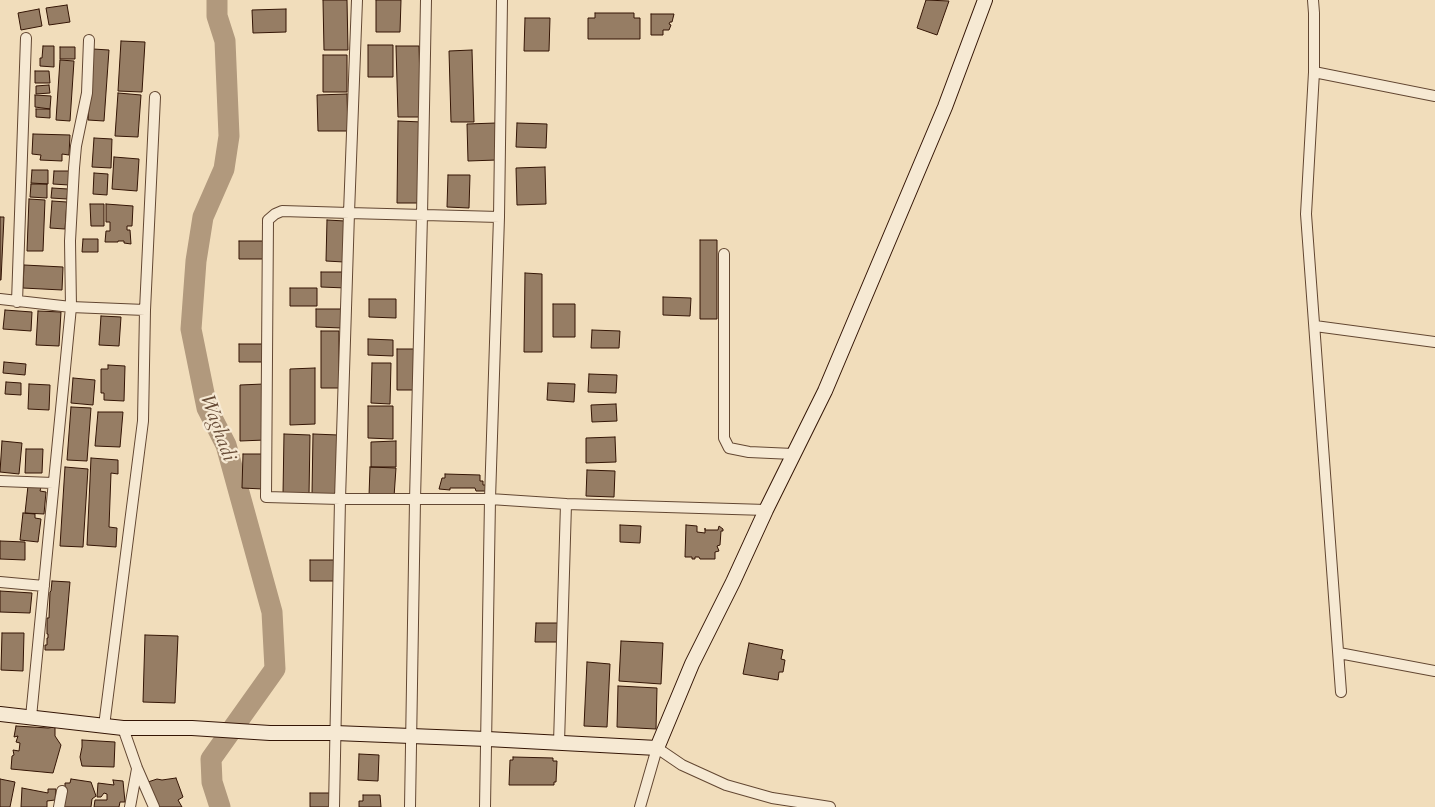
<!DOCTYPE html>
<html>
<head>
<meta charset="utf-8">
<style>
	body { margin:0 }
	canvas { display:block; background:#f1ddbb }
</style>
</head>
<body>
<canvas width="1435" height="807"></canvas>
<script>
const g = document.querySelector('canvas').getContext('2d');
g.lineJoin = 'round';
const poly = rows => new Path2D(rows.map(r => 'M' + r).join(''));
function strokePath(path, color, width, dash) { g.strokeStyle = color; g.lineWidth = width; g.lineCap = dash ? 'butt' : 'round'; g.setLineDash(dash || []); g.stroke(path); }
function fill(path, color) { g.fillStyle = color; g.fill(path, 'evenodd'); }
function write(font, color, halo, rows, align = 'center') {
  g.font = font + ' Cardo,serif'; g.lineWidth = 4.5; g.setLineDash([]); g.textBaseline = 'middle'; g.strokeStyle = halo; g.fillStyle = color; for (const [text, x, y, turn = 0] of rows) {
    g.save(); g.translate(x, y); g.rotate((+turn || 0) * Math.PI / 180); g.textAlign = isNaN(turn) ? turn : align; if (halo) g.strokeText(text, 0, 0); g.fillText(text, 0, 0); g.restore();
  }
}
strokePath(poly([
	[217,0,217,16,225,41,229,136,224,169,203,217,196,261,191,329,207,408,226,445,272,612,275,669,211,759,212,782,220,807]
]), '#b1997d', 21);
const building = poly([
	[323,0,347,0,348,50,324,50,323,0],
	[376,0,401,0,400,32,376,32,376,0],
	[926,0,949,1,937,35,917,28,926,0],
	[67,5,70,22,49,25,46,8,67,5],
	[39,9,42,26,21,30,18,13,39,9],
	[286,9,286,32,253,33,252,10,286,9],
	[595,13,634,13,634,18,640,18,640,39,588,39,588,18,595,18,595,13],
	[651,14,674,14,672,22,670,22,669,24,671,25,669,30,663,30,663,35,651,35,651,14],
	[525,18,550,18,549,51,524,51,525,18],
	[121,41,145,42,142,92,118,91,121,41],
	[368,45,393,45,393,77,368,77,368,45],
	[43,46,54,46,54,67,40,66,40,58,42,58,43,46],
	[396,46,419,46,421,117,398,117,396,46],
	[60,47,75,47,75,59,60,59,60,47],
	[93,49,109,50,104,121,88,120,93,49],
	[472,50,474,122,451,122,449,51,472,50],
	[323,55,347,55,347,92,323,92,323,55],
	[60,60,74,61,70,121,56,120,60,60],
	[35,71,49,71,50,83,35,83,35,71],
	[49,85,50,93,36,94,36,86,49,85],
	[118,93,141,95,138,137,115,136,118,93],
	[347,94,348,131,318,131,317,95,347,94],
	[35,95,51,96,50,109,35,107,35,95],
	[36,109,50,109,50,118,36,117,36,109],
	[398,121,422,122,421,203,397,203,398,121],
	[496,123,497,160,468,161,467,124,496,123],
	[517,123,547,124,546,148,516,147,517,123],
	[33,134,70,135,69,155,62,154,62,161,40,160,41,155,32,154,33,134],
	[94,138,112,139,111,168,92,167,94,138],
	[114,157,139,159,137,191,112,189,114,157],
	[545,167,546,204,517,205,516,168,545,167],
	[32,170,48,170,48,184,31,183,32,170],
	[54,171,70,171,69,185,53,184,54,171],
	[94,173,108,174,107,195,93,194,94,173],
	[448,175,470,175,469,208,447,207,448,175],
	[31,184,47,184,47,198,30,197,31,184],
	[52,188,68,189,67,199,51,198,52,188],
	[29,199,45,200,43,251,27,251,29,199],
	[52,201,67,202,65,229,50,228,52,201],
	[90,204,104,204,104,226,91,226,90,204],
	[106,204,133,206,132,226,127,226,127,230,130,230,131,244,124,243,124,241,118,241,118,242,105,242,106,231,110,231,110,222,106,222,106,204],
	[0,217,4,217,1,280,0,280,0,217],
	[327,220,345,221,344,262,326,261,327,220],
	[83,239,98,239,98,252,82,252,83,239],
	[700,240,717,240,717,319,700,319,700,240],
	[239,241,266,241,265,259,239,259,239,241],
	[24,265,63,267,62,290,23,288,24,265],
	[321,272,346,272,346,288,321,287,321,272],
	[525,273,542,274,542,352,524,352,525,273],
	[290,288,317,288,317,306,290,306,290,288],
	[663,297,691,298,690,316,663,315,663,297],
	[369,299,396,299,396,318,369,317,369,299],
	[553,304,575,304,575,337,553,337,553,304],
	[316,309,343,309,342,328,316,327,316,309],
	[5,310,32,312,31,331,3,329,5,310],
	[38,311,61,312,59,346,36,345,38,311],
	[101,316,121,317,119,346,99,345,101,316],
	[592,330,620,331,619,348,591,348,592,330],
	[321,331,339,331,339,388,321,388,321,331],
	[368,339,393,340,393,356,368,355,368,339],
	[239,344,265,344,265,362,239,362,239,344],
	[397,349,417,349,416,390,397,390,397,349],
	[4,362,26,364,25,375,3,373,4,362],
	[372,363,391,363,390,404,371,403,372,363],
	[108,365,125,366,124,401,104,400,104,393,101,393,101,369,108,369,108,365],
	[315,368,315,424,290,425,290,369,315,368],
	[589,374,617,375,616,393,588,392,589,374],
	[73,378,95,380,93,405,71,403,73,378],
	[6,382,21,383,21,395,5,394,6,382],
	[548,383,575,384,574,402,547,400,548,383],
	[29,384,50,385,49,410,28,409,29,384],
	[264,384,265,440,240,441,240,385,264,384],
	[616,404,617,421,592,422,591,405,616,404],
	[368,406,393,406,393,439,368,438,368,406],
	[71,407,91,408,87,461,67,460,71,407],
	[98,412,123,412,120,447,95,446,98,412],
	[284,434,310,435,309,495,283,494,284,434],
	[313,434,338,435,338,495,312,494,313,434],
	[615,437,616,462,586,463,586,438,615,437],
	[2,441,22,443,19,474,0,472,2,441],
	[396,441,396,467,371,467,371,442,396,441],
	[26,449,43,449,42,473,25,473,26,449],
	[243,454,264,454,263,489,242,488,243,454],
	[91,458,118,460,118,474,111,473,109,527,117,528,116,547,87,545,91,458],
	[65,467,88,469,83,547,60,546,65,467],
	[370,467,396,468,394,497,369,496,370,467],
	[587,470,615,471,614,497,586,496,587,470],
	[445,474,480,475,480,481,483,481,483,485,487,485,486,491,476,491,475,488,450,488,450,490,439,489,442,478,445,478,445,474],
	[28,486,41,487,40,491,46,492,44,514,25,513,28,486],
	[23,513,35,514,35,518,41,519,38,542,20,540,23,513],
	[620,525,641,526,640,543,620,542,620,525],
	[686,525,697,526,697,532,705,533,705,528,705,530,718,530,719,526,723,529,723,531,721,531,720,545,717,546,719,551,715,552,715,559,700,559,699,557,695,557,695,559,692,559,692,557,685,557,686,525],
	[0,541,25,542,25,560,0,559,0,541],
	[310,560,335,560,335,581,310,581,310,560],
	[52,581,70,582,64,650,45,650,45,645,47,645,47,638,48,638,48,634,47,634,47,618,49,618,50,592,51,591,52,581],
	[0,591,32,593,30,613,0,612,0,591],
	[536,623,559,623,558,642,535,642,536,623],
	[2,633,24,633,23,671,1,670,2,633],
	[145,635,178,636,175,703,143,702,145,635],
	[621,641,663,643,661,684,619,681,621,641],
	[749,643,783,650,781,659,785,660,783,672,779,672,778,680,743,674,749,643],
	[587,662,610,664,607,727,584,726,587,662],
	[618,686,657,688,656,729,617,727,618,686],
	[16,726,48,728,55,727,55,736,61,745,53,773,11,769,12,756,14,755,13,750,19,751,20,743,16,742,18,736,14,737,16,726],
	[82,740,115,742,114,767,82,766,80,757,82,747,82,740],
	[359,754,379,755,378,781,358,780,359,754],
	[513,757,553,758,553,761,557,761,556,782,554,782,554,785,509,785,510,760,513,760,513,757],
	[176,778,183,797,178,800,182,807,158,807,148,782,157,779,162,780,176,778],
	[0,779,15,782,10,807,0,807,0,779],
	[71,779,91,782,96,796,92,799,91,807,62,807,65,803,65,783,70,783,71,779],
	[113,780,123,781,125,802,120,802,119,807,94,807,95,800,107,800,107,794,104,793,101,797,97,797,98,783,114,785,113,780],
	[22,788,48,793,48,789,56,789,55,800,47,801,47,807,21,807,22,788],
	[310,793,333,793,333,807,310,807,310,793],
	[363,795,380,795,381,807,359,807,359,801,363,801,363,795]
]);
fill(building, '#967d64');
strokePath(building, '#341505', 1);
const street = poly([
	[357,0,349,213,340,499,266,497,268,220,275,214,282,211,349,213,499,217,502,0],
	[1313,0,1314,13,1314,72,1306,214,1341,692],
	[1314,72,1435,96],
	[499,217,490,499,566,504,559,743],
	[724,254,724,438,729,448,749,452,793,454],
	[0,299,71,307,145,310],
	[17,302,26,38],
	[1315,326,1435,342],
	[0,481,53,483],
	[566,504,766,510],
	[0,582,44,586],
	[1339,653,1435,671],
	[31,717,71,307,70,241,74,168,76,146,87,93,89,40],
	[104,726,143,421,145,310,155,97],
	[123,728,137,768,154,807],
	[59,807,62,791],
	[130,807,137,769],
	[334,807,340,499,490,499,485,807],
	[410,807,415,500,422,215,426,0],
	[640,807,657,748,682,765,726,785,772,798,830,807]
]);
const secondary = poly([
	[0,714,123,728,192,728,270,733,335,733,487,739,657,748,692,664,733,582,766,510,825,391,945,107,985,0]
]);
strokePath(street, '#634732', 12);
strokePath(secondary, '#341505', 16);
strokePath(street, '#f6e9d3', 10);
strokePath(secondary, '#f6e9d3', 14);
write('italic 20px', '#664a35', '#f6e9d3', [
	["Waghadi",217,428,70]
]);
</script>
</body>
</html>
